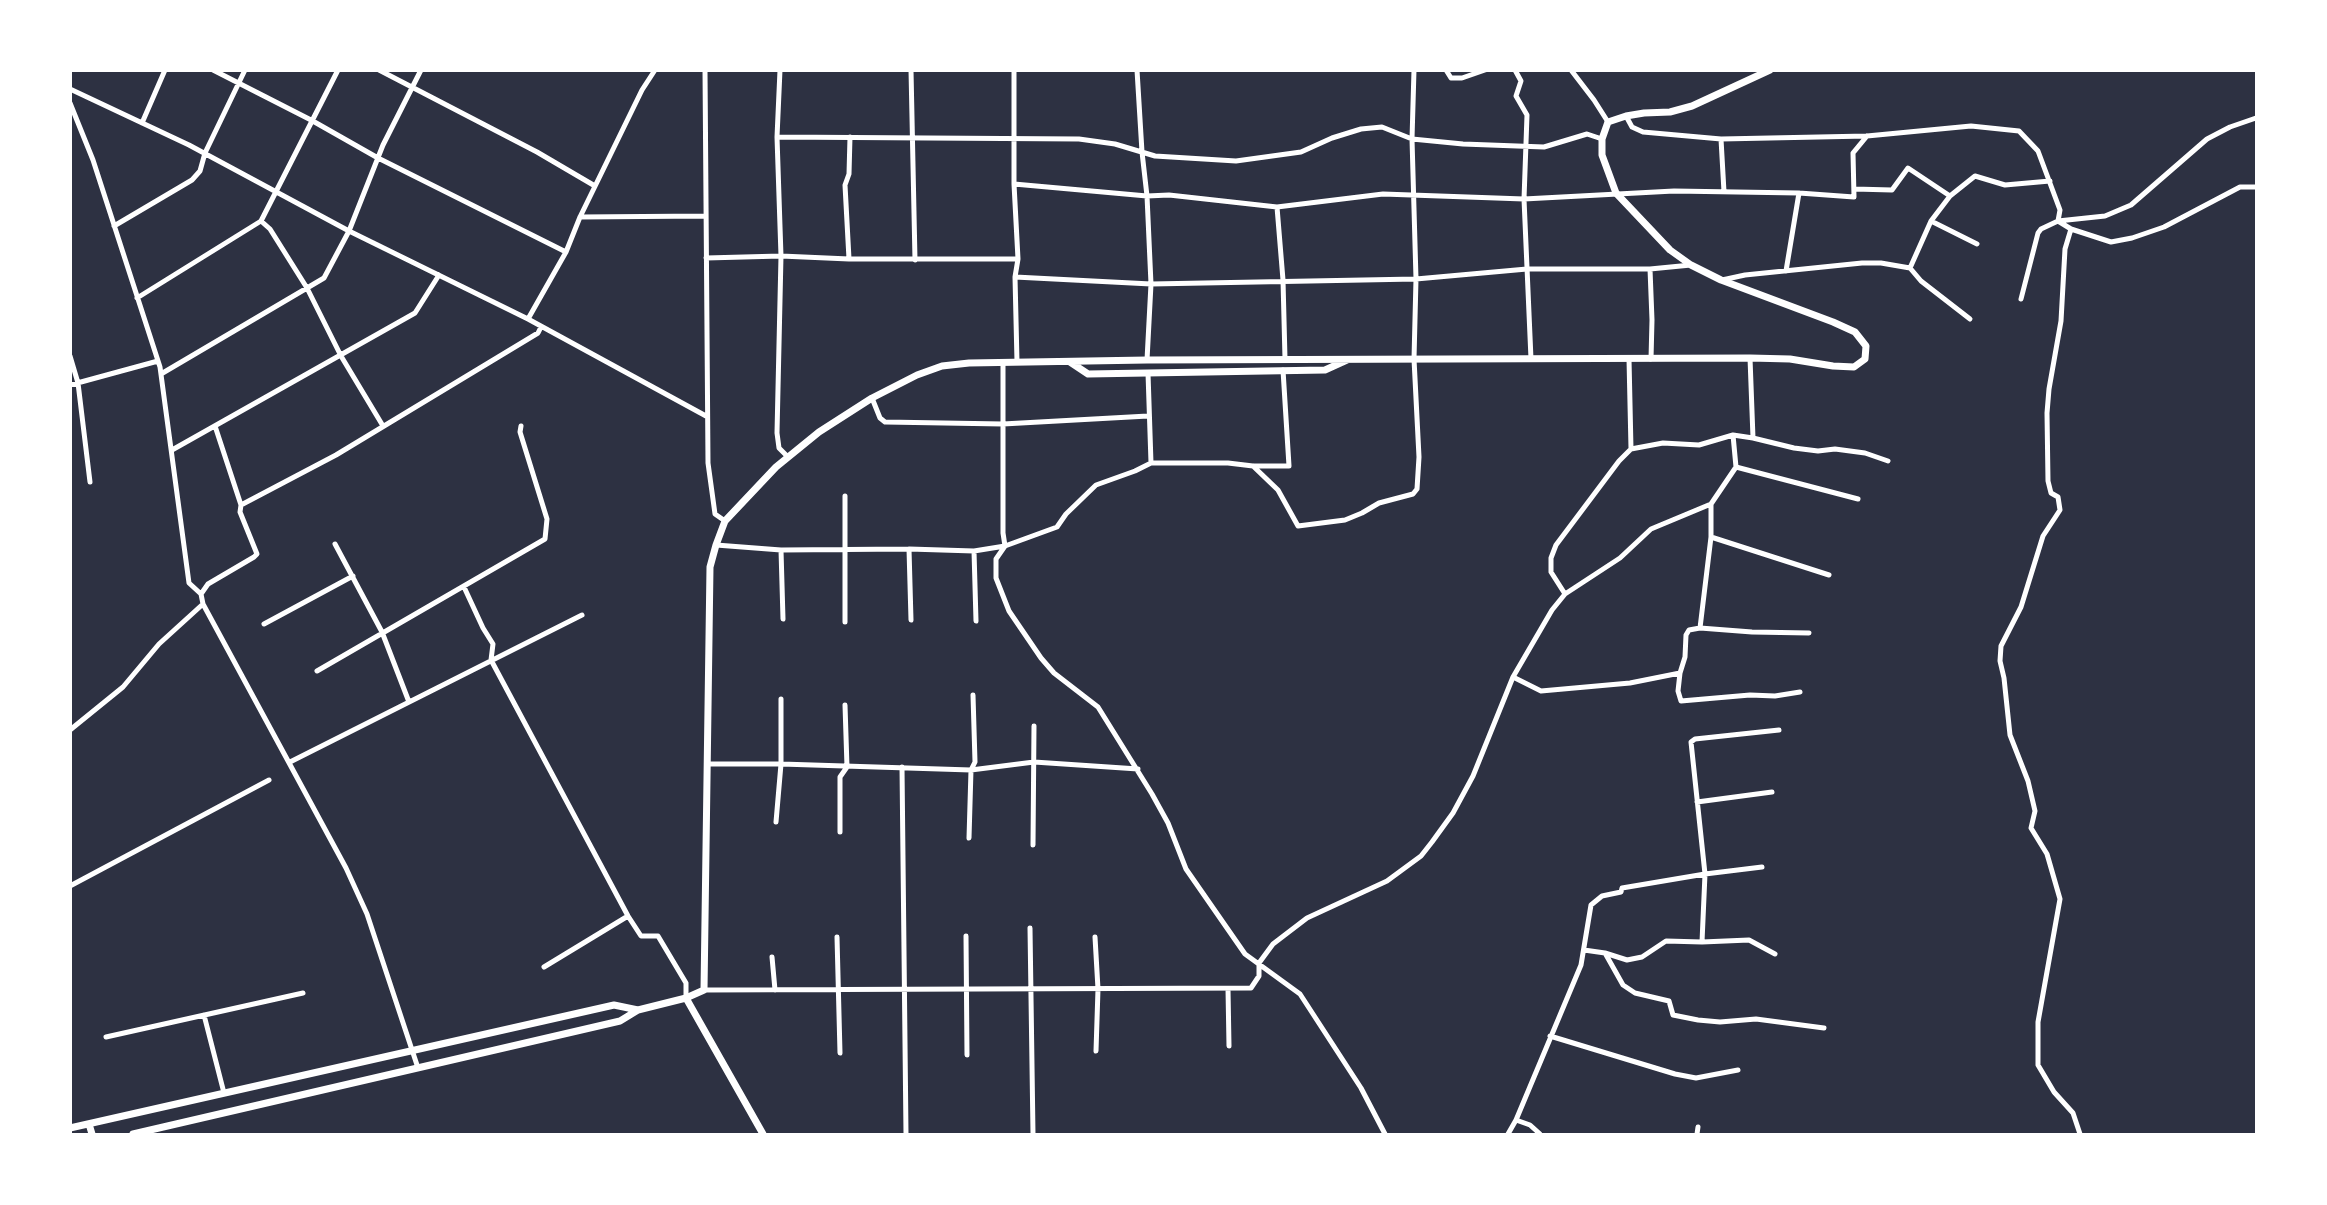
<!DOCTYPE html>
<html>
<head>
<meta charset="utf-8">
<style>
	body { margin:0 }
	#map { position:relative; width:2327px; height:1205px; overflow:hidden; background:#2d3142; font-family:"DejaVu Sans",sans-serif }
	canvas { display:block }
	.frame { position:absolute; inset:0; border:72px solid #fff; pointer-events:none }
</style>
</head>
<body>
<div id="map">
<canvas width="2327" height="1205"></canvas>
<div class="frame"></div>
</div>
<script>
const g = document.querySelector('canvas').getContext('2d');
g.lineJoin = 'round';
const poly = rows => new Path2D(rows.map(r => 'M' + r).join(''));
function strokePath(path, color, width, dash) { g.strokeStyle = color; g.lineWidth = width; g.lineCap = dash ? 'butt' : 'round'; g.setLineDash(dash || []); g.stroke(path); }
strokePath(poly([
	[213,70,311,120,378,158,566,252],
	[379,70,537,152,595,186],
	[705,70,708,463,715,514,725,521],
	[780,70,777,137,781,256,777,433,779,448,788,457],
	[911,70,915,260],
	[1137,70,1142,152,1147,196,1151,284,1147,360],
	[1446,70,1451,78,1462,78,1485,70],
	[1515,70,1521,81,1516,96,1527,115,1524,199,1531,359],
	[1571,70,1594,100,1608,122],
	[1014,72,1014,184,1018,259,1015,277,1017,362],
	[70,89,189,145,349,231,528,319,706,416],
	[70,103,93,160,160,367,189,583,201,594,203,604,346,868,367,914,418,1068],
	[1626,116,1632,127,1643,132,1721,139,1867,136,1971,126,2019,131,2038,151,2060,210,2058,221,2071,229,2111,242,2132,238,2164,227,2240,187,2256,187],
	[142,123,165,70],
	[777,137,1079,139,1115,144,1155,156,1236,161,1301,152,1332,138,1361,129,1382,127,1412,139,1463,144,1544,147,1587,134,1602,139],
	[1721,139,1724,192],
	[1014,184,1147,196,1169,195,1277,207,1383,194,1524,199,1674,191,1799,193,1854,197,1853,153,1867,136],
	[1854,189,1892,190,1908,168,1950,196,1975,176,2005,185,2050,181],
	[1277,207,1283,280,1285,359],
	[580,217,706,216],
	[261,221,270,229,307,288,341,356,383,426],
	[1931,221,1977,244],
	[114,226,192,180,200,171,205,153,245,70],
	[2071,229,2065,249,2061,321,2049,389,2047,413,2048,481,2051,493,2058,497,2060,510,2043,536,2021,607,2001,646,2000,661,2004,678,2010,735,2028,781,2035,811,2031,828,2047,854,2060,899,2038,1022,2038,1065,2054,1092,2073,1113,2080,1134],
	[706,258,781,256,849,259,1018,259],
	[849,259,845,185,849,174,850,137],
	[1910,268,1931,221,1950,196],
	[1650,269,1652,320,1651,359],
	[1786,271,1799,193],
	[1015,277,1151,284,1416,279,1527,269,1650,269,1691,265],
	[1722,280,1745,275,1862,263,1881,263,1910,268,1921,281,1970,319],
	[137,298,261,221,338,70],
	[2021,299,2038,233,2041,229,2058,221,2105,216,2131,205,2207,139,2230,127,2256,118],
	[528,319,566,252,580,217,642,90,655,70],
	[70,356,78,383,90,482],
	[1750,358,1753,438],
	[1629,359,1631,449],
	[1003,362,1003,533,1005,546],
	[1148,373,1151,463],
	[161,374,324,278,349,231,383,145,421,70],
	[70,385,158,361],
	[872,398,880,418,885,422,1003,424,1148,416],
	[215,426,241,505],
	[1733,435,1736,467,1711,504,1711,537,1700,628,1689,630,1686,635,1685,657,1680,673,1678,691,1681,701,1750,695,1775,696,1800,692],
	[172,450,415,313,439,275],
	[1254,466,1289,466,1283,370],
	[1736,467,1858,499],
	[845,496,845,622],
	[1711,537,1829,575],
	[335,544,382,632,409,702],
	[716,545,781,550,909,549,974,551,1005,546],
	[909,549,911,620],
	[781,550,783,619],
	[974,551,976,621],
	[464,587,483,628,493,644,491,660,628,916,641,936,658,936,686,983,686,998],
	[201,594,208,584,254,557,257,554,240,512,241,505,336,455,538,333,541,327],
	[1565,594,1551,572,1551,558,1556,545,1619,461,1631,449,1663,443,1699,445,1733,435,1753,438,1794,448,1818,451,1835,449,1865,453,1888,461],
	[264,624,353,576],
	[1700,628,1752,632,1809,633],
	[317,671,545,539,547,519,520,432,521,426],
	[1513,677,1541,691,1630,683,1680,673],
	[70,730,123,687,159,644,203,604],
	[290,762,582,615],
	[707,764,781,764,971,770,1034,762,1138,769],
	[902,767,906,1134],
	[1697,802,1772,792],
	[776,822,781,764,781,699],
	[840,832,840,777,847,767,845,705],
	[969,838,971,770,975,762,973,695],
	[1033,845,1034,726],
	[70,886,269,780],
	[1030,928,1033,1134],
	[966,936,967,1055],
	[837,937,840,1053],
	[1095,937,1098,989,1096,1051],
	[1702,942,1749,940,1775,954],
	[1584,950,1605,953,1627,960,1642,957,1666,941,1702,942,1705,874,1762,867],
	[1605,953,1623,985,1635,993,1669,1001,1673,1015,1698,1020,1720,1022,1756,1019,1824,1028],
	[772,957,775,990],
	[544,967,628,916],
	[1228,989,1229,1046],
	[704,990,1251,988,1259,976,1259,963,1273,944,1307,918,1387,881,1421,856,1432,842,1453,813,1473,776,1513,677,1552,610,1565,594,1620,558,1651,529,1711,504],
	[204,1015,224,1093],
	[1550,1036,1675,1074,1696,1078,1738,1070],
	[106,1037,303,993],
	[1516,1120,1530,1125,1540,1134],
	[1385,1134,1361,1088,1300,994,1245,954,1186,869,1168,823,1152,794,1098,707,1054,673,1041,658,1009,611,996,578,996,559,1005,546,1057,527,1066,514,1096,485,1135,471,1151,463,1228,463,1253,466,1278,490,1298,526,1345,520,1362,513,1379,503,1413,494,1417,489,1419,457,1414,359,1416,279,1412,139,1414,70],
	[1508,1134,1516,1120,1581,965,1591,905,1602,896,1621,892,1622,888,1705,874,1691,742,1695,739,1779,730],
	[1697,1134,1698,1127]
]), '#fff', 5);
strokePath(poly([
	[1070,362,1088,374,1325,370,1347,360],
	[686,998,763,1134],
	[89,1124,92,1134],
	[70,1128,614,1005,638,1010,686,998,704,990,710,567,716,545,725,521,776,467,819,432,872,398,917,375,942,366,969,363,1147,360,1750,358,1790,359,1833,366,1854,367,1865,359,1866,346,1855,332,1833,322,1721,280,1691,265,1670,250,1616,193,1602,155,1602,139,1608,122,1626,116,1644,113,1670,112,1692,106,1770,70],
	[133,1134,620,1021,638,1010]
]), '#fff', 7);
</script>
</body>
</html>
